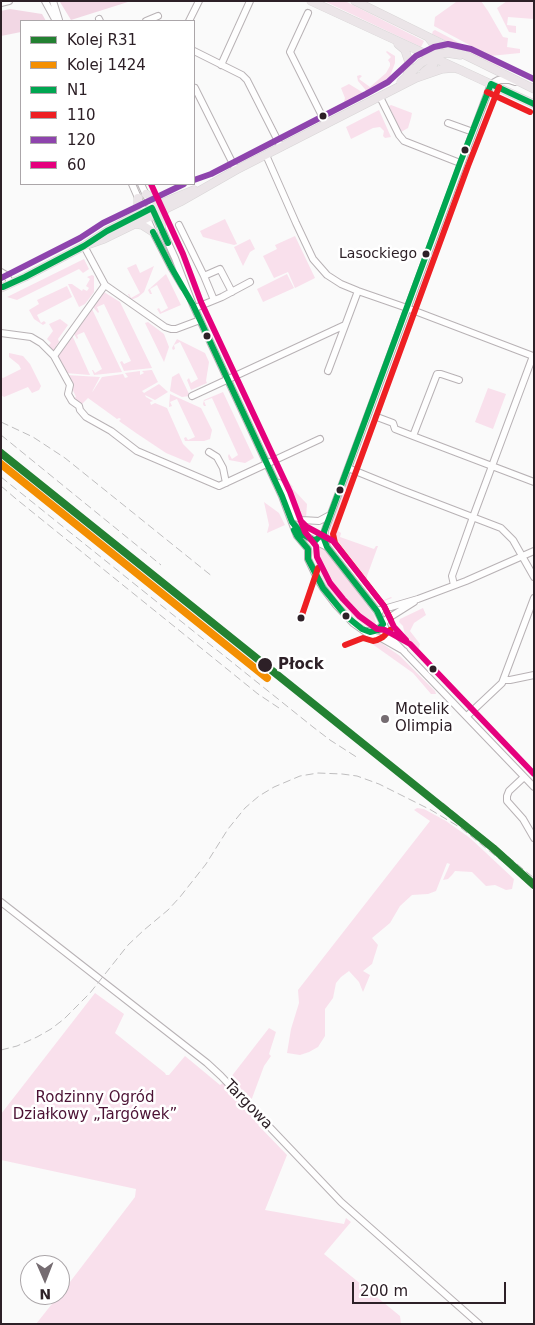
<!DOCTYPE html>
<html>
<head>
<meta charset="utf-8">
<style>
	body { margin:0 }
	#map { position:relative; width:535px; height:1325px; overflow:hidden; background:#fafafa; font-family:"DejaVu Sans",sans-serif }
	canvas { display:block }
	.frame { position:absolute; inset:0; border:2px solid #2d2027; pointer-events:none }
	.legend { position:absolute; left:20px; top:20px; width:175px; height:165px; box-sizing:border-box; background:#fff; border:1px solid #aba6a9; margin:0; padding:6px 9px; list-style:none; font-size:15px; color:#2d2027 }
	.legend li { display:flex; align-items:center; gap:10px; height:25px }
	.legend b { width:25px; border:1px solid #aba6a9 }
	.north { position:absolute; left:20px; top:1255px; width:50px; height:50px; box-sizing:border-box; background:#fff; border:1px solid #aba6a9; border-radius:50%; rotate:179deg; font-size:14px; font-weight:700; line-height:20px; text-align:center; color:#2d2027 }
	.north::after { content:''; display:block; margin:auto; width:18px; height:22px; background:#756c71; clip-path:polygon(50% 0,100% 100%,50% 72%,0 100%) }
	.scale { position:absolute; left:352px; top:1282px; width:154px; height:22px; box-sizing:border-box; border:2px solid #2d2027; border-top:0; padding-left:6px; font-size:15px; line-height:18px; white-space:nowrap; color:#2d2027; -webkit-text-stroke:4px #fff; paint-order:stroke }
</style>
</head>
<body>
<div id="map">
<canvas width="535" height="1325"></canvas>
<div class="frame"></div>
<ul class="legend">
<li><b style="height:6px;background:#238132"></b>Kolej R31</li>
<li><b style="height:6px;background:#f48f02"></b>Kolej 1424</li>
<li><b style="height:6px;background:#00a651"></b>N1</li>
<li><b style="height:6px;background:#ee1f23"></b>110</li>
<li><b style="height:6px;background:#8e44ad"></b>120</li>
<li><b style="height:6px;background:#e5007d"></b>60</li>
</ul>
<div class="north">N</div>
<div class="scale">200 m</div>
</div>
<script>
const g = document.querySelector('canvas').getContext('2d');
g.lineJoin = 'round';
function fill(path, color) { g.fillStyle = color; g.fill(path, 'evenodd'); }
const poly = rows => new Path2D(rows.map(r => 'M' + r).join(''));
function strokePath(path, color, width, dash) { g.strokeStyle = color; g.lineWidth = width; g.lineCap = dash ? 'butt' : 'round'; g.setLineDash(dash || []); g.stroke(path); }
function write(font, color, halo, rows, align = 'center') {
  g.font = font + ' "DejaVu Sans",sans-serif'; g.lineWidth = 5; g.setLineDash([]); g.textBaseline = 'middle'; g.strokeStyle = halo; g.fillStyle = color; for (const [text, x, y, turn = 0] of rows) {
    g.save(); g.translate(x, y); g.rotate((+turn || 0) * Math.PI / 180); g.textAlign = isNaN(turn) ? turn : align; if (halo) g.strokeText(text, 0, 0); g.fillText(text, 0, 0); g.restore();
  }
}
fill(poly([
	[324,1,345,1,424,41,421,47],
	[455,1,481,1,488,11,503,37,508,38,507,47,520,49,520,53,490,56,434,26,435,17,456,2],
	[507,1,534,1,534,19,508,17,507,25,516,26,516,33,509,32,497,8],
	[435,30,492,60,502,68,432,34,433,31],
	[387,51,395,56,395,63,387,84,382,88,370,95,358,81,357,76,360,75,362,76,359,79,370,87,386,73,390,66,390,63,388,60,391,57,386,52],
	[349,84,362,92,364,97,326,116,326,111,344,102,345,98,341,88],
	[391,105,412,113,411,118,408,128,401,132,389,106],
	[379,110,391,137,385,138,383,136,384,131,380,127,373,128,351,139,346,127],
	[225,219,237,244,234,245,203,237,200,231],
	[295,236,315,278,295,288,288,272,274,278,263,256,277,249,275,245],
	[250,239,255,249,250,252,243,266,234,247],
	[84,259,89,269,83,273,79,269,17,300,7,297],
	[136,264,140,273,154,266,144,292,138,297,131,300,128,294,129,294,131,298,140,293,127,268],
	[166,274,181,305,160,314,157,309,159,308,161,312,168,308,157,285,150,289,152,294,150,294,148,290],
	[287,274,294,288,263,302,257,289],
	[92,275,94,276,94,292,85,304,79,307,68,284,72,284,82,291,83,289,87,291,89,288,86,286,90,279,87,277],
	[67,286,72,297,37,315,41,323,44,321,46,323,43,325,34,319,29,310,39,304,37,300],
	[104,292,120,302,152,368,124,371,120,362,122,361,124,364,131,361,104,304,97,307,99,312,98,313,93,307],
	[92,309,122,372,94,375,92,370,93,370,95,373,102,369,84,332,77,335,78,338,77,339,74,334],
	[60,319,68,325,58,339,59,342,56,346,57,348,54,352,47,347,51,343,47,339,53,331,49,324],
	[148,322,164,334,169,347,164,362,145,323],
	[72,335,90,375,65,373,56,355],
	[177,339,205,353,209,362,206,381,207,383,191,390,187,380,189,378,191,383,198,379,180,342,174,345,175,349,173,350,172,348],
	[9,353,23,356,30,364,41,386,39,390,32,393,28,387,4,397,1,395,1,377,3,378,21,369,19,365,9,357],
	[151,370,152,370,158,382,142,391,144,393,159,384,168,392,155,400,145,395,146,397,153,401,150,402,151,405,155,403,167,408,183,444,194,455,190,463,166,453,136,433,119,421,121,419,119,418,117,419,88,398,82,404,79,404,72,398,76,397,66,375,100,377,92,392,93,391,102,377,123,374,125,378,128,377,125,373,140,371,140,375,144,373,142,371],
	[179,373,190,396,182,397,170,391,172,377],
	[488,388,506,394,493,429,475,422],
	[223,392,254,458,245,463,229,460,228,456,229,454,232,459,238,455,212,398,204,401,206,406,204,406,203,404,204,400],
	[170,394,201,408,212,430,210,439,204,441,185,441,184,438,186,437,188,440,195,437,177,399,170,402,172,406,169,407],
	[275,464,293,487,292,488,307,504,306,518,297,513,289,492,275,467],
	[355,474,334,530,330,529,347,478,350,475],
	[264,502,279,513,285,525,267,533,269,525],
	[338,525,340,526,338,531,341,533,340,537,374,549,376,546,378,546,367,576,367,578,364,581,379,600,382,598,384,600,391,597,392,598,381,602,379,601,335,543,334,537],
	[320,545,322,547,345,575,374,615,376,622,374,627,368,628,348,613,337,601,326,586,318,571,312,553,312,551,315,547],
	[423,608,426,615,414,623,410,631,420,644,418,651,405,635,403,626,399,622,400,619],
	[368,641,380,642,400,656,435,691,436,694,431,694,413,673],
	[417,808,424,809,446,821,470,838,514,879,512,889,506,890,495,885,486,886,472,872,455,871,452,875,448,879,443,880,450,864,447,863,436,891,428,894,412,895,400,906,390,923,372,938,378,945,372,964,363,971,370,975,363,992,359,982,349,971,341,977,336,983,333,998,325,1009,325,1036,318,1047,309,1052,300,1055,287,1053,291,1029,299,1003,298,990,430,821,414,810],
	[95,993,124,1014,115,1033,165,1073,166,1075,169,1075,185,1056,220,1085,231,1077,269,1028,276,1032,269,1054,271,1056,264,1066,251,1101,249,1113,259,1123,258,1125,287,1155,265,1210,344,1224,346,1218,351,1222,324,1254,400,1316,401,1324,36,1324,59,1295,60,1295,135,1197,136,1189,1,1160,1,1114]
]), '#f9e0ec');
fill(poly([
	[61,1,131,1,71,20,60,2],
	[10,9,42,14,46,21,21,21,21,32,1,36,1,11]
]), '#f2d7e4');
const minor = poly([
	[45,1,56,21],
	[53,1,59,20],
	[1,3,9,1],
	[308,13,290,52,326,124],
	[99,19,100,21],
	[146,21,158,16],
	[189,21,199,1],
	[194,51,242,75,247,80,281,147],
	[221,65,250,1],
	[195,88,236,170],
	[380,97,399,135,404,141,460,163],
	[448,123,473,132],
	[266,155,296,223,313,259,327,275,341,284,358,291,407,308,533,356,473,517,452,576,454,585],
	[132,184,153,232,171,267,183,287],
	[141,184,175,258,193,305,282,496,297,536,308,549,308,559,317,578,323,588,336,605,353,623,367,633,374,637,381,638,404,651],
	[179,225,204,276,214,300],
	[84,246,105,285,165,327,171,329,176,329,200,320],
	[1,272,6,275,11,283],
	[204,276,220,269,232,292],
	[195,308,222,297,250,282],
	[1,333,31,337,41,343,54,356,70,385,68,394,72,401,79,406,80,410,86,417,111,431,137,451,219,486,320,439],
	[54,356,105,285],
	[328,371,358,291],
	[192,396,345,325],
	[377,417,393,423,395,429,413,436,437,374,441,374,459,380],
	[413,436,534,482],
	[209,452,217,457,223,468,226,483],
	[348,468,402,490,501,528,513,540,534,577],
	[279,483,285,490,296,517,302,520,319,521,330,515],
	[294,525,302,534,327,547,377,611,390,637,534,787],
	[327,547,324,539,325,530,488,92,491,84,498,80,509,80,515,82],
	[377,611,418,599,466,581,534,551],
	[368,631,374,632,378,630,387,619,414,602],
	[504,680,510,680,534,675],
	[467,716,502,683,534,598],
	[524,777,509,791,507,796,507,801,523,819,534,838],
	[1,902,207,1063,221,1076,341,1202,479,1324]
]);
const major = poly([
	[311,1,534,104],
	[355,1,534,89],
	[398,44,405,50,409,62,407,76],
	[424,72,433,65,436,59,435,46,429,38],
	[401,82,421,63,432,57,440,54,447,53,460,55],
	[146,194,156,200,163,203],
	[133,217,138,206,138,198],
	[136,224,142,225,153,232],
	[161,228,162,215,166,209],
	[84,246,104,239,180,202,236,170,416,78,442,69,454,68,461,70],
	[1,288,25,277,84,246,107,231,133,217,165,202,194,190]
]);
strokePath(minor, '#b8b2b5', 8);
strokePath(major, '#d8d5d6', 9);
strokePath(minor, '#fefefe', 6);
strokePath(major, '#ebe5e8', 8);
strokePath(poly([
	[1,422,33,437,65,458,213,577],
	[1,435,161,565],
	[1,477,313,727,330,740,358,758],
	[1,486,15,498,258,694,279,708],
	[443,803,534,878],
	[1,1050,17,1046,37,1037,51,1029,64,1019,90,993,128,945,144,930,168,910,180,897,206,864,228,829,245,808,259,796,274,787,300,776,318,773,342,774,357,776,379,784,431,810,461,828,513,870,534,890]
]), '#bebdbe', 1, [8, 4]);
strokePath(poly([
	[491,84,534,104],
	[153,232,171,267,193,305,282,496,292,522,302,534,315,541,324,532,460,163,491,84],
	[3,287,25,277,84,246,107,231,152,208,168,243],
	[328,521,324,532,324,539,327,547,377,611,383,624],
	[294,530,297,536,308,549,308,559,323,588,346,616,362,629,370,632,378,630,383,624]
]), '#00a651', 6);
strokePath(poly([
	[487,92,530,112],
	[301,618,318,568],
	[391,620,384,606,335,543,333,534,468,166,499,87],
	[345,645,363,638,373,641,377,640,383,637,390,630]
]), '#ee1f23', 6);
strokePath(poly([
	[194,180,211,174,366,94,388,82,416,56,434,47,448,44,471,49,534,79],
	[1,278,80,238,103,223,184,184]
]), '#8e44ad', 6);
strokePath(poly([
	[151,184,183,254,201,302,290,492,305,532,316,546,317,557,330,583,343,599,359,616,377,629,385,630,410,644,534,774],
	[302,522,307,527,333,541,384,606,394,627,406,640]
]), '#e5007d', 6);
strokePath(poly([
	[1,453,493,848,534,885]
]), '#238132', 8);
strokePath(poly([
	[1,464,267,678]
]), '#f48f02', 8);
for (const [x, y, r, color] of [
	[323,116,4.5,"#2d2027"],
	[465,150,4.5,"#2d2027"],
	[426,254,4.5,"#2d2027"],
	[207,336,4.5,"#2d2027"],
	[340,490,4.5,"#2d2027"],
	[346,616,4.5,"#2d2027"],
	[301,618,4.5,"#2d2027"],
	[265,665,8,"#2d2027"],
	[433,669,4.5,"#2d2027"],
	[385,719,5,"#756c71"]
]) { const dot = new Path2D(); dot.arc(x, y, r, 0, 2 * Math.PI); g.fillStyle = color; g.fill(dot); strokePath(dot, '#fff', 2); }
write('14px', '#2d2027', '#fff', [
	["Lasockiego",417,254]
], 'right');
write('bold 15px', '#2d2027', '#fff', [
	["Płock",278,665]
], 'left');
write('15px', '#2d2027', '#fff', [
	["Motelik",395,710],
	["Olimpia",395,727]
], 'left');
write('15px', '#4c1234', '#fff', [
	["Rodzinny Ogród",95,1098],
	["Działkowy „Targówek”",95,1115]
]);
write('15px', '#2d2027', '#fff', [
	["Targowa",248,1105,46]
]);
</script>
</body>
</html>
